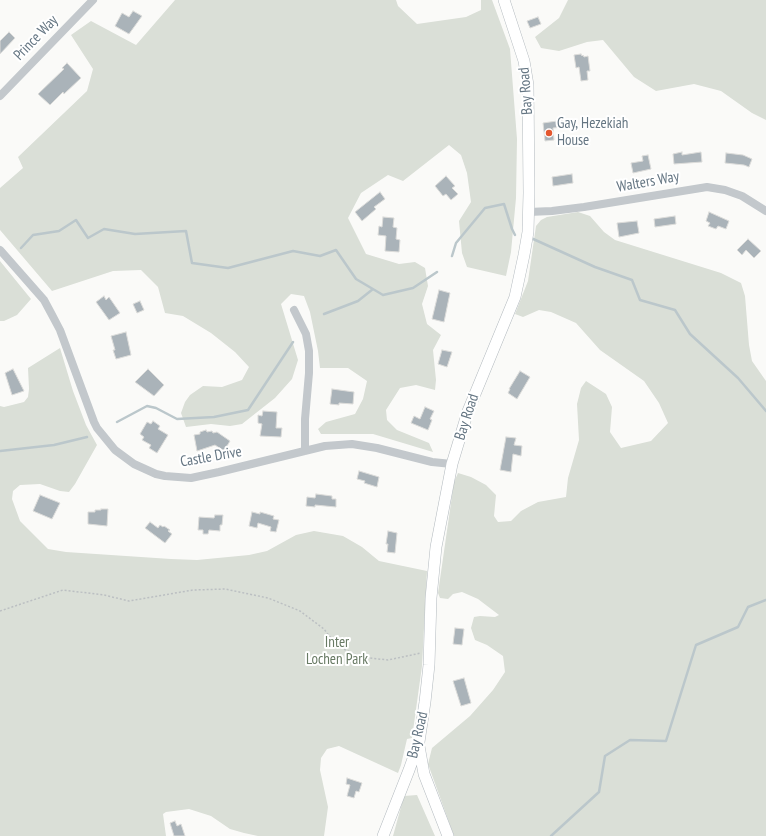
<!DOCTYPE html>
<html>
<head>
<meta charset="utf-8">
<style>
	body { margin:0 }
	canvas { display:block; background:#fafaf8 }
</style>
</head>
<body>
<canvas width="766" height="836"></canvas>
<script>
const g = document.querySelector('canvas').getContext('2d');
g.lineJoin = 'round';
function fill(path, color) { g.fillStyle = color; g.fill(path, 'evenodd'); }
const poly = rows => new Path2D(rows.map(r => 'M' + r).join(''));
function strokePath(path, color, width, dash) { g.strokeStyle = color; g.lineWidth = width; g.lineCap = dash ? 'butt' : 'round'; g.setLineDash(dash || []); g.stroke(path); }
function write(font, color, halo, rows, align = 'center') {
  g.font = font + ' "PT Sans Narrow",sans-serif'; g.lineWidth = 4; g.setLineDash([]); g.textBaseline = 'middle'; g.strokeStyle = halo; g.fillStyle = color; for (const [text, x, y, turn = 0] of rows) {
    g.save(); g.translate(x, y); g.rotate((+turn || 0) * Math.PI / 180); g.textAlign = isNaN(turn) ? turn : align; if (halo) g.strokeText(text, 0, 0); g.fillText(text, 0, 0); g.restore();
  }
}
fill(poly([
	[175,0,396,0,398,6,417,24,466,17,481,10,481,0,492,0,510,49,517,139,516,198,511,252,506,276,467,267,462,253,459,221,471,202,467,173,461,155,449,145,403,181,388,175,361,193,348,218,366,254,399,264,415,262,425,268,428,286,422,304,427,324,441,335,433,350,436,380,435,390,416,385,400,388,386,410,387,420,397,430,429,443,433,452,373,434,321,434,318,429,326,422,355,414,363,399,367,381,348,368,320,368,318,351,310,312,304,296,291,294,281,304,298,360,292,379,275,398,242,424,230,426,211,424,186,427,181,413,185,402,190,395,203,386,222,387,242,380,249,367,235,352,211,333,183,316,165,313,158,287,141,270,113,271,52,291,0,230,0,188,23,168,18,157,87,91,93,69,71,35,91,21,136,45],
	[568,0,766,0,766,120,752,113,721,91,694,84,656,91,634,77,603,40,587,42,559,51,541,48,535,37,559,18],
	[578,212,590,216,604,232,615,240,721,273,741,283,745,296,749,345,752,361,766,381,766,836,454,836,428,764,432,748,470,716,493,690,505,672,503,656,487,645,475,640,471,628,474,617,480,616,495,617,499,615,478,599,462,592,453,594,448,599,440,598,438,593,454,482,458,473,471,477,486,485,496,495,494,516,498,522,511,521,521,511,538,502,566,497,568,478,579,440,577,404,581,388,586,381,606,394,612,407,610,432,621,448,651,441,668,423,659,403,644,381,600,350,576,323,551,312,539,310,523,317,515,314,528,281,536,226,541,220,547,217],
	[0,261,31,299,17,315,4,321,0,321],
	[60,348,73,391,86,425,97,445,75,484,69,492,60,491,40,484,20,485,13,491,12,499,20,521,48,549,66,552,171,559,197,560,249,555,267,551,296,535,314,531,343,536,362,547,379,561,427,571,422,666,412,738,407,739,401,765,398,773,339,746,327,749,321,758,320,770,328,807,324,836,258,836,244,833,230,829,211,816,189,809,166,812,163,814,166,836,0,836,0,406,4,407,24,402,28,397,29,389,28,368],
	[417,795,435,836,393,836,404,796]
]), '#dadfd7');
strokePath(poly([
	[531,238,595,267,632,280,640,300,675,310,690,334,738,378,766,411],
	[21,248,33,235,59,231,76,220,88,238,104,229,135,234,186,231,192,263,228,268,293,251,320,256,336,250,356,279,383,295,413,288,437,272],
	[452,256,456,243,485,208,504,204,512,229,515,235],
	[324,314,358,301,373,289],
	[117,422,147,406,156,408,177,419,214,417,248,410,293,342],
	[0,451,54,445,87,437],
	[551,836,599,792,605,756,630,740,666,741,696,645,738,627,748,607,766,600]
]), '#bbc7cb', 2.5);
const building = poly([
	[133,11,142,16,129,34,115,26,122,13,129,17,133,11],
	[538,17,541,24,530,28,527,21,538,17],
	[9,32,15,38,0,54,0,41,9,32],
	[581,54,582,56,583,55,584,57,588,56,590,71,587,71,588,80,581,81,579,67,576,68,574,55,581,54],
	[67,63,81,78,64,94,63,92,50,105,38,94,64,69,62,68,67,63],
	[564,120,564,127,553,128,554,140,545,141,543,123,564,120],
	[682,152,682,155,701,152,702,162,674,164,673,154,682,152],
	[726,153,743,155,752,159,749,167,744,165,725,163,726,153],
	[648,155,651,169,633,173,631,163,643,161,642,156,648,155],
	[572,174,573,183,553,186,552,177,572,174],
	[446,176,455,186,452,188,458,194,451,200,446,194,443,196,435,186,446,176],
	[380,192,385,199,374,207,376,209,362,221,355,212,380,192],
	[709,212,729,221,726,229,718,226,716,229,708,226,710,223,706,221,709,212],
	[675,216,676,224,655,227,654,219,675,216],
	[383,217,394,218,393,227,397,228,396,239,400,240,399,252,385,251,386,236,378,235,379,226,382,227,383,217],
	[637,221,639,233,619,237,617,223,637,221],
	[748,239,761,251,754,258,746,250,742,255,737,250,748,239],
	[439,290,450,293,444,322,432,319,439,290],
	[104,296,106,300,109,297,120,313,109,320,96,302,104,296],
	[140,301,144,310,137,313,133,304,140,301],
	[126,332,131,355,116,359,113,350,115,350,111,336,126,332],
	[442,350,452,352,447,367,438,364,442,350],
	[13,369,24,391,12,395,5,373,13,369],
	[148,369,164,385,154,396,135,382,148,369],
	[520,371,530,377,517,399,508,393,510,389,509,389,520,371],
	[332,389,354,392,353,404,339,403,339,405,330,404,332,389],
	[425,407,434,411,430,419,432,420,428,430,411,423,414,416,420,419,425,407],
	[263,411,277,412,276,428,282,428,281,437,260,436,262,424,258,423,258,415,262,416,263,411],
	[153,421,160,426,158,429,168,435,157,453,149,448,151,445,142,440,144,437,140,434,147,422,151,424,153,421],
	[206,430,207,432,212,431,213,433,217,432,230,441,224,451,215,445,197,451,194,435,200,434,200,432,206,430],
	[506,437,516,438,514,445,522,446,521,456,513,454,511,472,500,470,506,437],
	[359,471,379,477,377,487,364,483,365,481,357,479,359,471],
	[316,494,332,496,332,499,336,499,336,507,315,505,315,507,306,506,307,497,315,498,316,494],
	[40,495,60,503,52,519,33,511,40,495],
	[101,509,108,509,107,526,88,524,88,512,95,512,95,510,101,510,101,509],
	[252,512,260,514,260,512,274,516,273,519,279,520,276,532,270,531,271,527,258,523,257,528,249,526,252,512],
	[215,515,223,515,222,525,220,525,220,531,209,530,208,534,203,534,203,530,198,530,199,517,214,518,215,515],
	[150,522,158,528,160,525,163,527,164,526,170,530,168,531,172,534,165,543,145,528,150,522],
	[388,531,397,533,395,553,387,552,388,544,386,544,388,531],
	[455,628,464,629,462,645,453,644,455,628],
	[464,678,471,703,461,706,453,681,464,678],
	[347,778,362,783,359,792,356,791,354,798,347,796,350,785,346,784,347,778],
	[175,821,177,826,181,824,185,836,174,836,170,823,175,821]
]);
fill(building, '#aab3b9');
strokePath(building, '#dcdcda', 1);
const secondary = poly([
	[419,746,424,774,448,836],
	[383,836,409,770,419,742,425,702,429,665,431,598,436,547,452,464,468,411,515,297,524,255,528,232,529,193,528,85,524,61,504,0]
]);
strokePath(secondary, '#b3babf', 12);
strokePath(poly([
	[0,611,63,590,104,595,129,601,193,590,225,589,268,598,300,611,324,629,337,646,361,657,388,660,421,653]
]), '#bbbfc2', 1.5, [2, 2]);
strokePath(poly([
	[0,96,93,0],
	[528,212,552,211,584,207,707,187,725,190,742,196,766,211],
	[0,250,44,300,51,313,60,330,94,422,97,428,115,450,134,464,156,474,165,476,191,478,219,472,325,446,352,444,377,448,432,462,452,464],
	[294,310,306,334,309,351,309,373,305,419,305,451]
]), '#c3c8cc', 8);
strokePath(secondary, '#fff', 11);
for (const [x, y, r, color] of [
	[549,133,4,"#e4572e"]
]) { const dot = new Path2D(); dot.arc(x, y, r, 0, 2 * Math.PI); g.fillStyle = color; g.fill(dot); strokePath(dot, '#fff', 1.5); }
write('15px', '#657683', '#fff', [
	["Prince Way",36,38,-46],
	["Bay Road",526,91,-94],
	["Walters Way",648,182,-10],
	["Bay Road",467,417,-72],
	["Castle Drive",211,457,-10],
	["Bay Road",418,735,-77]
]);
write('15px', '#657683', '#fff', [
	["Gay, Hezekiah",557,124],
	["House",557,141]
], 'left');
write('15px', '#687a64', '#fff', [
	["Inter",337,643],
	["Lochen Park",337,660]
]);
</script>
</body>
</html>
